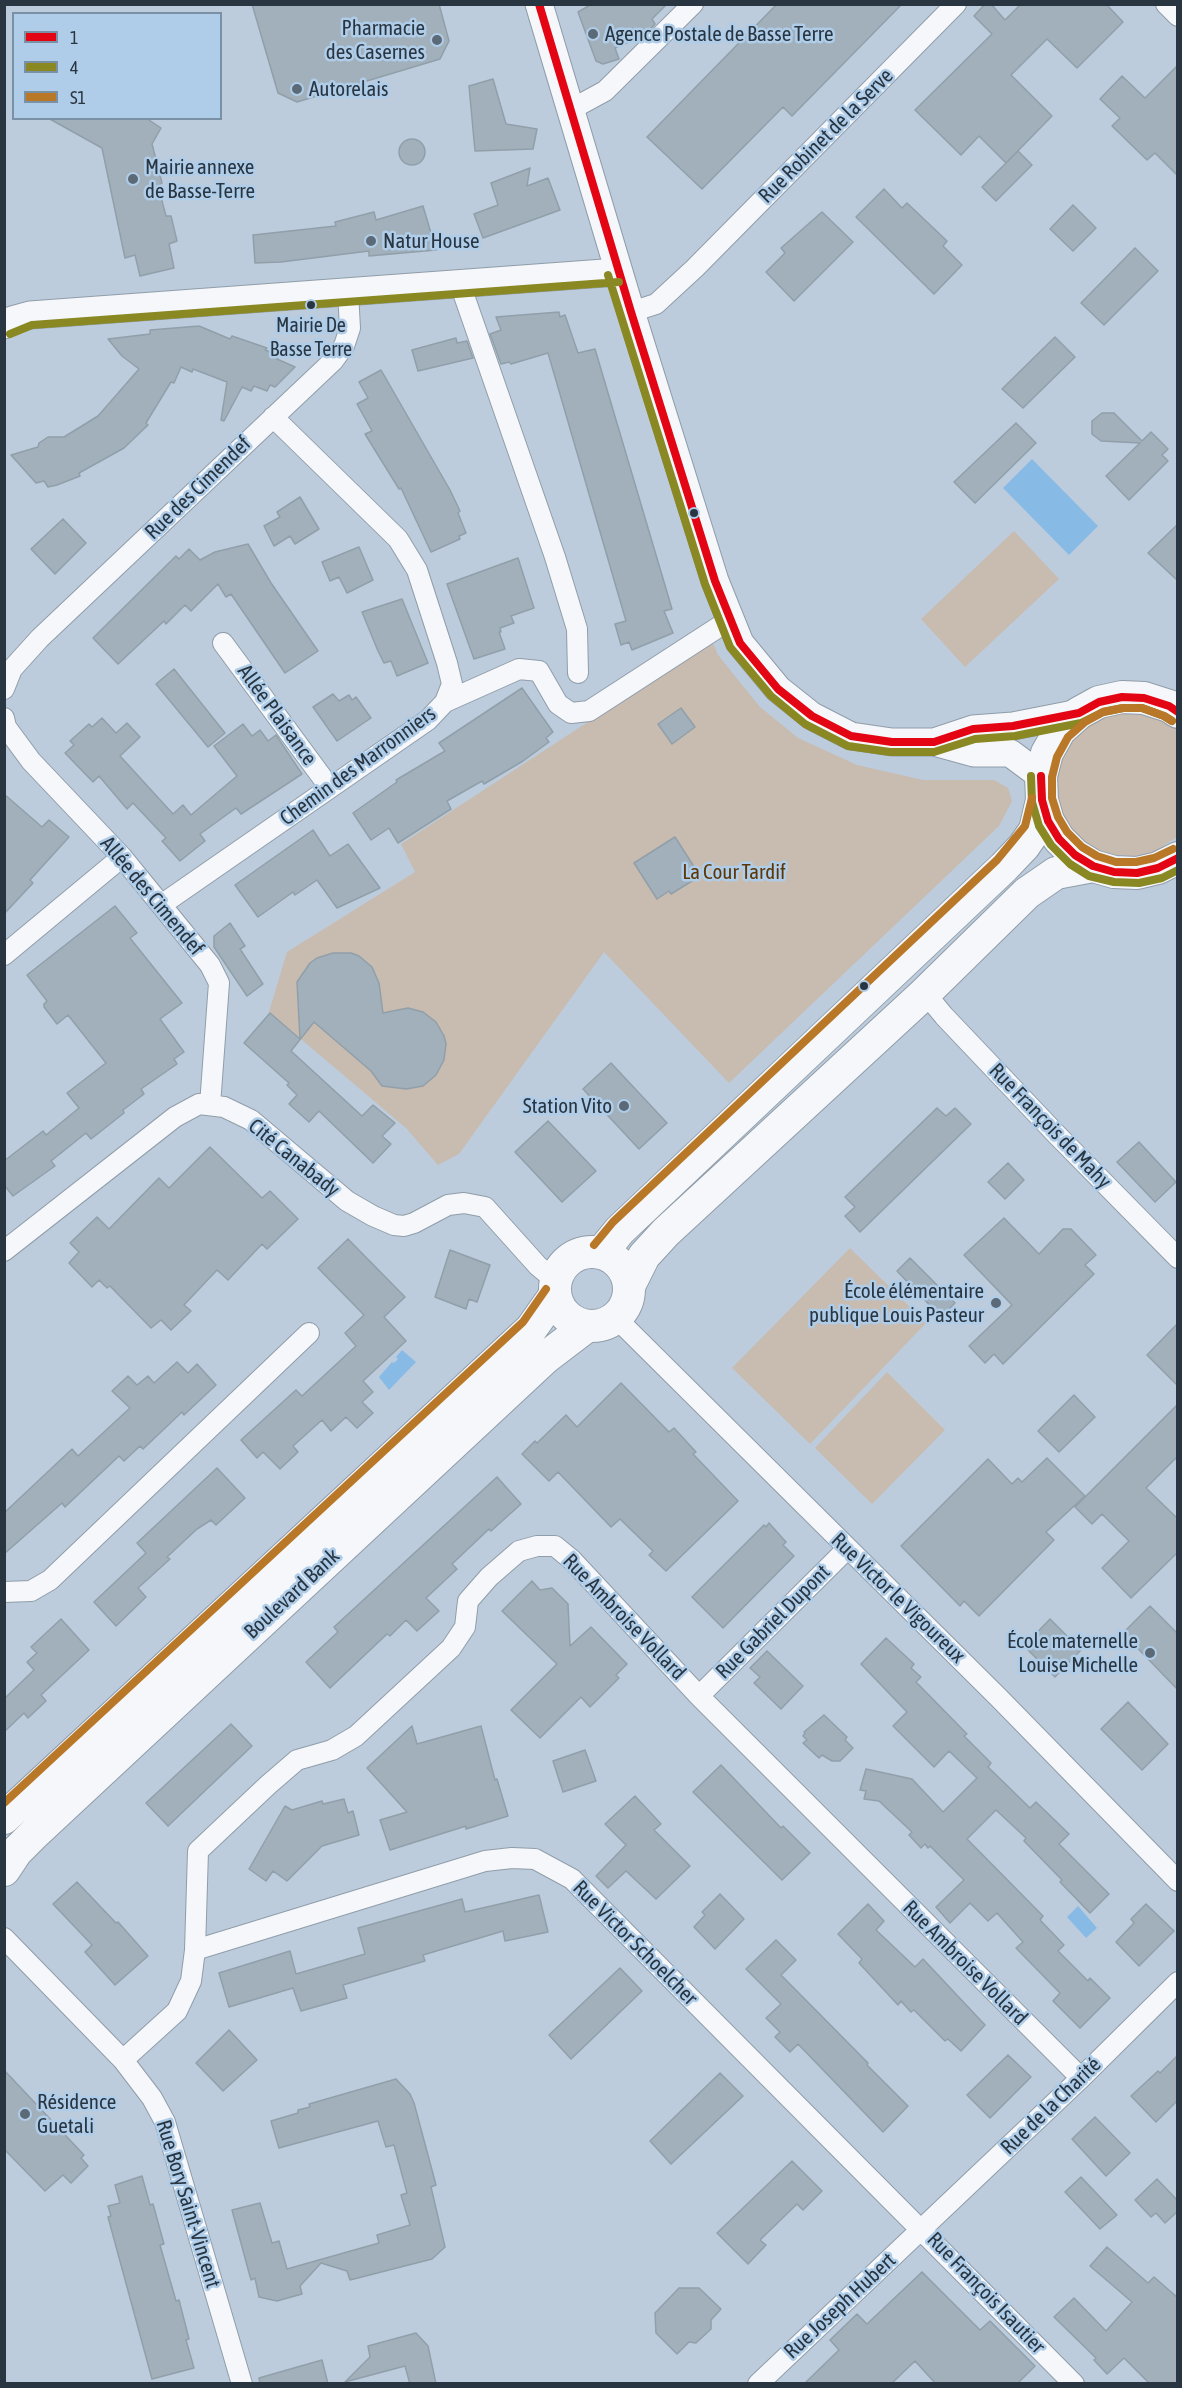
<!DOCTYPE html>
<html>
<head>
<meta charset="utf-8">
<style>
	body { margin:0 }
	#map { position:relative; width:1182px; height:2388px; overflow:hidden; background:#bcccdc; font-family:"Asap Condensed",sans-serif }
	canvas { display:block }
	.frame { position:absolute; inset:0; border:6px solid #293540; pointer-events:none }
	.legend { position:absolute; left:12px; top:12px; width:210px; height:108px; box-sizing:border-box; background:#afcde9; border:2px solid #7990a5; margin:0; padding:8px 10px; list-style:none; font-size:18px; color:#293540 }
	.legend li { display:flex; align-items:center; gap:12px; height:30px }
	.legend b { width:30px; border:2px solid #7990a5 }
</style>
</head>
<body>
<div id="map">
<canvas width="1182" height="2388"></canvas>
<div class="frame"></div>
<ul class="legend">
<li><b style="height:8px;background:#e30513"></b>1</li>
<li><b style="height:8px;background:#898823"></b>4</li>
<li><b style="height:8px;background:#b97828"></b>S1</li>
</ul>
</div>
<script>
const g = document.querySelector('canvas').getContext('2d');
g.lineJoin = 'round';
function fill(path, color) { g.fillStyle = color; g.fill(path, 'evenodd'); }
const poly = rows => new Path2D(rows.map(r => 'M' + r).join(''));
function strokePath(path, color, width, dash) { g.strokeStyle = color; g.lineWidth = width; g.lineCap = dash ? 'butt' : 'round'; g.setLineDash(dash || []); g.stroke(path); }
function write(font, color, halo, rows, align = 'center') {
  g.font = font + ' "Asap Condensed",sans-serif'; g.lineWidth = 5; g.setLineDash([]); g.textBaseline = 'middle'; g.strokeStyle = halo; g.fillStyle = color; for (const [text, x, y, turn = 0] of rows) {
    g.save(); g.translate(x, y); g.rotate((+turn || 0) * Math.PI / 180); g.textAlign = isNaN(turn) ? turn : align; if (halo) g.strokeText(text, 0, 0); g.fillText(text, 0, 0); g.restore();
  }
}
fill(poly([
	[1014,531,1059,579,965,667,921,619],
	[712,641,718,655,760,707,798,738,857,765,923,780,994,780,1008,788,1012,801,999,826,729,1083,604,952,459,1154,438,1165,406,1128,269,1012,287,952,415,872,401,844],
	[1144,709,1177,727,1177,837,1154,852,1134,856,1113,855,1093,848,1076,835,1063,818,1056,798,1054,777,1069,738,1103,712],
	[850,1248,926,1323,810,1444,732,1368],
	[887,1372,945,1430,872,1504,815,1448]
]), '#c8bbaf');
fill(poly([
	[1032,459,1098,526,1069,555,1003,488],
	[402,1350,416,1362,389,1390,379,1377,392,1362,394,1363,398,1359,396,1357],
	[1078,1906,1097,1928,1086,1938,1067,1917]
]), '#88bae6');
const building = poly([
	[252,4,439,4,449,41,440,59,297,102,278,93,252,4],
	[592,4,667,4,652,19,655,24,645,35,615,48,619,59,603,64,596,61,578,12,592,4],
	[777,4,902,4,792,116,783,107,702,189,647,137,777,4],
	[985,4,991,4,1005,20,1021,4,1106,4,1123,22,1077,68,1047,39,1011,75,1052,116,1006,163,979,136,961,155,915,110,992,34,974,16,985,4],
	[1178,65,1178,176,1155,153,1147,160,1112,126,1120,118,1100,99,1122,76,1145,98,1178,65],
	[493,79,506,124,537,129,533,149,475,151,469,86,493,79],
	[48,118,146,118,161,128,152,144,162,183,158,186,166,216,171,216,177,241,169,244,174,268,140,276,135,255,125,258,102,148,48,118],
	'399 152a13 13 0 1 1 26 0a13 13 0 1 1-26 0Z',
	[1018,151,1032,165,996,201,982,187,1018,151],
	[530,168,527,186,548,178,560,210,483,238,474,214,498,205,491,183,530,168],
	[884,189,902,208,907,203,947,241,943,246,962,265,934,294,856,217,884,189],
	[1073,205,1096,228,1073,251,1050,229,1073,205],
	[423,206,436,250,369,256,369,251,281,262,255,263,253,235,336,226,335,222,374,212,376,220,423,206],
	[822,212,853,242,794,301,766,272,785,253,781,248,822,212],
	[1135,248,1158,271,1104,325,1081,303,1135,248],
	[559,312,560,317,565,315,578,353,595,349,672,609,664,611,673,633,632,650,629,642,621,645,615,624,626,621,548,353,511,364,509,362,501,364,490,334,501,330,496,317,559,312],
	[199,326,230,339,232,336,267,348,265,350,279,355,277,359,295,367,275,387,270,385,267,391,254,386,251,391,242,387,224,421,221,420,227,382,193,369,192,372,181,367,174,383,171,382,146,423,148,425,124,448,79,473,80,476,57,485,48,487,44,481,36,483,11,455,38,447,39,443,48,437,64,437,98,416,139,369,122,356,108,339,150,334,150,330,199,326],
	[1055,337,1075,357,1023,408,1002,389,1055,337],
	[456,338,457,343,467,341,473,358,418,371,412,350,456,338],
	[381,370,450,490,460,511,458,513,466,533,459,536,460,539,431,552,401,488,399,489,365,434,372,431,357,404,368,398,359,382,381,370],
	[1102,413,1114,413,1142,441,1151,432,1168,449,1162,455,1168,461,1129,500,1106,476,1140,443,1101,441,1092,434,1092,421,1102,413],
	[1016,423,1036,443,975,503,954,482,1016,423],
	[300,497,319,529,295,544,290,536,274,546,264,526,280,517,277,512,300,497],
	[63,519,86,543,55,574,31,549,63,519],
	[1178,524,1178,581,1148,553,1178,524],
	[248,544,271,583,318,651,285,673,231,594,226,597,218,584,191,611,185,605,166,624,164,621,118,664,93,638,176,556,179,559,189,549,200,560,215,552,248,544],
	[359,547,373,580,347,593,339,577,330,581,322,562,359,547],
	[518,558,534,608,511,616,514,623,500,628,501,632,499,632,505,649,474,659,447,584,518,558],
	[402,599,428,663,397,676,391,661,384,663,378,651,362,612,402,599],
	[174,669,225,733,208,747,156,684,174,669],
	[522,688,553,732,546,738,549,742,523,761,484,784,482,781,447,801,451,809,398,843,389,828,371,840,353,813,397,782,396,780,445,751,439,743,522,688],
	[333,694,339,701,349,695,352,700,356,697,371,718,337,741,313,707,333,694],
	[681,708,695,727,672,744,658,724,681,708],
	[102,718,116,733,127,723,140,737,120,756,173,814,183,805,191,815,237,776,214,746,243,724,252,736,260,730,268,741,276,735,302,774,241,814,236,808,200,834,205,841,180,861,162,841,166,838,133,803,127,809,99,776,93,782,65,753,74,745,70,741,89,724,92,727,102,718],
	[4,794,42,827,49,820,69,837,30,880,33,883,4,914,4,794],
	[313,830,330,856,348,844,380,888,337,908,317,880,295,895,293,892,258,917,235,885,313,830],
	[675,837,700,876,671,894,669,891,657,899,634,863,675,837],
	[115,906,137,933,130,938,182,1003,160,1019,184,1052,174,1059,177,1064,141,1089,144,1094,123,1110,124,1113,91,1139,86,1133,51,1161,55,1166,13,1196,4,1185,4,1161,43,1131,46,1135,79,1108,67,1093,106,1063,68,1015,57,1024,44,1007,44,1004,47,1001,27,975,115,906],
	[230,923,245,946,240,949,263,984,247,996,214,947,214,936,230,923],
	[333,953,351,953,359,956,372,967,379,983,383,1013,408,1008,423,1012,436,1022,444,1036,446,1044,444,1060,436,1075,423,1086,406,1089,382,1086,371,1071,314,1022,291,1051,362,1116,373,1105,395,1123,382,1136,391,1144,373,1163,319,1111,309,1122,289,1104,297,1095,287,1085,289,1083,244,1043,270,1013,300,1039,297,982,310,963,317,958,333,953],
	[611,1063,667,1123,639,1149,583,1089,611,1063],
	[937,1108,946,1116,955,1108,971,1124,860,1232,845,1216,855,1207,845,1197,937,1108],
	[548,1121,596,1171,562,1202,515,1152,548,1121],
	[1139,1142,1176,1182,1155,1202,1117,1162,1139,1142],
	[210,1147,262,1198,270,1191,298,1219,267,1249,262,1244,228,1280,217,1270,184,1305,191,1311,171,1330,161,1320,151,1328,110,1286,107,1288,99,1280,92,1287,69,1263,79,1252,70,1243,97,1217,109,1229,159,1178,169,1188,210,1147],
	[1008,1163,1024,1180,1005,1199,988,1182,1008,1163],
	[1004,1218,1039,1254,1063,1229,1071,1229,1096,1255,1085,1265,1094,1274,1003,1364,994,1354,985,1363,969,1346,1012,1305,964,1255,1004,1218],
	[348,1239,405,1297,384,1317,406,1341,363,1381,373,1392,362,1402,373,1413,357,1428,346,1417,331,1431,322,1420,293,1446,298,1452,280,1469,263,1452,257,1458,241,1440,296,1390,302,1396,356,1346,345,1333,364,1315,318,1268,348,1239],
	[450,1250,490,1265,477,1302,469,1299,466,1309,435,1297,450,1250],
	[910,1258,955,1303,941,1317,897,1271,910,1258],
	[1178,1323,1178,1386,1147,1355,1178,1323],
	[177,1362,188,1373,197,1364,216,1385,184,1415,182,1412,143,1449,140,1446,124,1461,119,1456,65,1507,62,1503,4,1554,4,1513,72,1449,78,1456,130,1408,112,1391,128,1376,137,1385,148,1376,154,1383,177,1362],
	[621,1383,669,1432,674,1428,696,1452,693,1454,738,1501,666,1571,649,1555,653,1551,620,1519,611,1527,558,1472,549,1481,522,1454,535,1441,537,1443,566,1415,577,1427,621,1383],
	[1074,1395,1095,1417,1059,1452,1038,1431,1074,1395],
	[1178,1404,1178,1456,1146,1488,1178,1519,1178,1552,1131,1598,1102,1568,1129,1541,1102,1514,1092,1524,1075,1507,1178,1404],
	[1047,1458,1085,1496,1046,1532,1054,1540,979,1616,964,1601,960,1606,901,1546,988,1459,1012,1484,1018,1478,1022,1482,1047,1458],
	[217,1468,245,1498,216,1525,211,1520,197,1529,167,1557,170,1559,138,1588,146,1597,116,1626,94,1602,146,1553,137,1543,217,1468],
	[497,1477,521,1504,491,1531,489,1529,452,1564,457,1569,426,1598,439,1611,417,1631,406,1620,390,1636,387,1634,330,1688,306,1662,338,1632,334,1627,497,1477],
	[769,1523,786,1542,783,1545,794,1556,723,1628,692,1597,764,1525,766,1527,769,1523],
	[532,1581,540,1590,552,1588,568,1604,570,1646,591,1627,627,1664,616,1675,619,1678,590,1707,581,1697,540,1738,511,1710,557,1664,502,1611,532,1581],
	[1150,1606,1178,1634,1178,1690,1123,1633,1150,1606],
	[61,1619,89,1650,41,1695,46,1701,28,1718,24,1713,4,1732,4,1699,34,1670,27,1662,37,1653,31,1647,61,1619],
	[1050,1619,1081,1650,1055,1677,1024,1646,1050,1619],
	[886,1638,914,1664,911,1668,921,1677,916,1682,967,1734,964,1736,991,1763,988,1767,1030,1808,1036,1802,1069,1834,1059,1844,1109,1894,1090,1913,1060,1882,1062,1880,1024,1841,1026,1838,996,1810,967,1839,1043,1916,1040,1920,1064,1945,1058,1951,1088,1981,1090,1978,1110,1998,1080,2028,1053,2001,1060,1993,1016,1948,1023,1942,997,1913,988,1921,970,1903,950,1923,936,1907,964,1880,930,1846,928,1848,925,1844,921,1848,909,1835,912,1832,879,1801,864,1799,866,1791,860,1790,866,1769,912,1779,943,1812,977,1778,949,1751,934,1767,893,1726,907,1712,861,1664,886,1638],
	[767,1651,803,1686,781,1709,754,1683,760,1677,750,1668,767,1651],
	[1128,1702,1168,1744,1142,1770,1101,1729,1128,1702],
	[824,1715,847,1737,845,1740,853,1748,840,1761,832,1761,822,1755,819,1758,803,1743,807,1740,803,1736,805,1733,804,1732,824,1715],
	[231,1724,252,1746,168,1826,146,1803,231,1724],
	[412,1726,417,1744,481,1726,495,1780,497,1779,508,1816,466,1829,466,1826,390,1850,380,1820,407,1812,367,1768,412,1726],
	[585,1750,596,1781,563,1792,553,1761,585,1750],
	[721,1765,781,1828,783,1826,810,1853,782,1880,693,1792,721,1765],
	[635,1796,661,1824,654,1830,690,1866,656,1899,626,1871,608,1888,596,1876,626,1845,605,1824,635,1796],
	[344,1799,348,1813,353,1811,359,1835,322,1846,287,1881,273,1871,266,1881,249,1869,285,1806,292,1810,322,1801,323,1804,344,1799],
	[77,1882,116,1923,118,1922,148,1956,115,1985,85,1952,92,1945,53,1904,77,1882],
	[720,1894,744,1919,715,1949,694,1927,705,1915,702,1912,720,1894],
	[539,1895,548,1932,505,1941,503,1931,423,1955,425,1961,343,1985,347,1998,301,2011,293,1988,229,2007,219,1973,290,1951,296,1974,365,1954,358,1928,462,1899,465,1912,539,1895],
	[868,1904,884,1921,876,1930,915,1967,923,1959,985,2025,961,2051,948,2039,945,2041,914,2010,911,2012,901,2001,898,2005,859,1963,862,1959,838,1934,868,1904],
	[1146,1904,1174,1931,1139,1966,1116,1942,1134,1923,1131,1919,1146,1904],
	[776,1940,796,1960,781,1975,868,2063,867,2065,908,2106,883,2132,798,2044,790,2052,775,2037,780,2032,766,2018,781,2004,746,1969,776,1940],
	[620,1968,642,1991,571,2059,549,2035,620,1968],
	[229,2030,257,2060,223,2091,196,2063,229,2030],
	[1008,2055,1031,2077,990,2118,967,2095,1008,2055],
	[1178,2055,1178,2100,1156,2122,1131,2096,1158,2071,1160,2073,1178,2055],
	[4,2070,84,2155,81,2158,88,2166,71,2183,63,2175,45,2191,4,2149,4,2070],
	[720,2073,743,2096,671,2164,650,2141,720,2073],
	[396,2079,410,2094,414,2103,436,2185,431,2187,445,2247,432,2259,350,2280,347,2271,321,2263,300,2286,302,2294,277,2301,259,2297,255,2278,251,2280,232,2210,260,2203,272,2243,279,2241,287,2269,379,2243,377,2235,410,2225,401,2195,407,2193,394,2145,386,2147,378,2121,279,2148,271,2121,298,2113,298,2110,310,2107,309,2104,396,2079],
	[1095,2117,1130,2153,1106,2176,1072,2139,1095,2117],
	[792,2161,822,2191,803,2210,797,2204,760,2240,766,2245,748,2264,717,2233,792,2161],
	[142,2176,150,2205,153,2204,164,2244,160,2245,176,2301,179,2300,189,2339,186,2340,194,2368,152,2379,108,2217,111,2216,108,2206,120,2203,115,2185,142,2176],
	[1081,2177,1117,2215,1100,2229,1065,2192,1081,2177],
	[1157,2179,1178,2201,1178,2211,1165,2223,1156,2213,1151,2217,1135,2200,1157,2179],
	[1107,2247,1148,2283,1154,2277,1178,2298,1178,2384,1150,2384,1124,2358,1107,2374,1094,2360,1096,2358,1054,2317,1074,2298,1106,2331,1132,2302,1090,2266,1107,2247],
	[922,2272,980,2330,990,2321,1035,2366,1017,2384,936,2384,915,2361,891,2384,804,2384,839,2350,830,2340,857,2314,867,2324,922,2272],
	[679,2288,699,2288,721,2309,711,2320,711,2329,696,2343,689,2342,677,2354,656,2333,655,2313,679,2288],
	[416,2333,428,2346,436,2384,410,2384,405,2366,345,2382,370,2357,368,2346,416,2333],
	[322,2360,328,2384,260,2384,259,2378,322,2360]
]);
fill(building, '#a2b0bb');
strokePath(building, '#909fa9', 1.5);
const street = poly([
	[1166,4,1178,16],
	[570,110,605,91,693,4],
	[460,284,555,557,577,629,578,673],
	[631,312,656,304,695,268,956,4],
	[223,643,330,788],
	[4,689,12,669,40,638,333,361,344,346,350,328,348,292],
	[445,702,519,669,539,671,558,704,571,713,589,711,731,619],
	[4,718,6,727,31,761,122,857,210,965,219,983,210,1105],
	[161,905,428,720,445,702,452,684,447,663,417,570,398,539,273,417],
	[4,955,122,857],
	[925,993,944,1016,1057,1135,1178,1258],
	[4,1251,175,1117,199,1104,224,1107,251,1120,347,1201,373,1216,394,1225,404,1226,414,1223,448,1205,464,1203,485,1207,538,1266,555,1280],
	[615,1317,998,1697,1178,1881],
	[4,1592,31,1591,50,1580,309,1333],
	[699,1696,847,1549],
	[4,1938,123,2060,152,2098,165,2122,242,2384],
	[195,1950,485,1861,512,1858,535,1859,572,1879,1074,2384],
	[123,2060,177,2011,191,1981,195,1950,198,1851,268,1785,297,1760,332,1750,356,1736,451,1648,465,1627,468,1601,489,1577,519,1551,537,1546,555,1546,572,1560,699,1696,1081,2078],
	[758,2384,1081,2078,1178,1982]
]);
const secondary = poly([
	[539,4,631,312,715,581,740,643,778,689,812,716,851,736,892,742,934,742,974,753,1010,753,1041,776],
	[4,325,12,320,30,315,618,272],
	[934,742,973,729,1013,726,1079,713]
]);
const primary = poly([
	[1178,712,1169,706,1144,698,1122,697,1099,702,1079,713,1060,730,1047,753,1041,776,1042,800,1048,821,1059,839,1075,855,1093,866,1114,872,1137,873,1158,868,1178,858],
	'555 1289a37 37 0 1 1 74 0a37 37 0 1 1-74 0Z',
	[602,1252,620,1230,1004,867,1024,846,1035,830,1042,800],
	[629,1286,644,1256,666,1232,925,993,1027,893,1056,873,1093,866],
	[4,1818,531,1329,555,1295],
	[4,1870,16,1852,35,1833,545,1358,587,1326]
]);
strokePath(street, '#909da9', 22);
strokePath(secondary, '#909da9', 29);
strokePath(primary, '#909da9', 34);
strokePath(street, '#f5f7fa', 20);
strokePath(secondary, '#f5f7fa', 27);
strokePath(primary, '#f5f7fa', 32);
strokePath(poly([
	[539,4,631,312,715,581,740,643,778,689,812,716,851,736,892,742,934,742,973,729,1013,726,1079,713,1099,702,1122,697,1144,698,1169,706,1178,712],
	[1041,776,1042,800,1048,821,1059,839,1075,855,1093,866,1114,872,1137,873,1158,868,1178,858]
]), '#e30513', 8);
strokePath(poly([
	[608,275,705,584,730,647,771,696,805,724,848,746,890,752,934,752,975,739,1015,736,1081,723,1103,712,1123,708,1142,708,1164,716,1172,721],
	[10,334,32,325,619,282],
	[1031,776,1032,802,1039,826,1051,845,1070,864,1089,876,1114,882,1139,883,1162,878,1178,870]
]), '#898823', 8);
strokePath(poly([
	[1172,721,1164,716,1142,708,1123,708,1103,712,1085,722,1068,737,1057,757,1052,777,1052,798,1058,817,1067,832,1082,847,1097,856,1116,862,1136,862,1154,858,1173,849],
	[594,1245,613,1222,997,860,1025,826,1032,798],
	[4,1803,523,1322,546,1289]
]), '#b97828', 8);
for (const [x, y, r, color] of [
	[593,34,6,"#5c6a77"],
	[437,40,6,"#5c6a77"],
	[297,89,6,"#5c6a77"],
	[133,179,6,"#5c6a77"],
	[371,241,6,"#5c6a77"],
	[311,305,5,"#293540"],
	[694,513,5,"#293540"],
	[864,986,5,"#293540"],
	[624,1106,6,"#5c6a77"],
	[996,1303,6,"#5c6a77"],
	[1150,1653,6,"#5c6a77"],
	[25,2114,6,"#5c6a77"]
]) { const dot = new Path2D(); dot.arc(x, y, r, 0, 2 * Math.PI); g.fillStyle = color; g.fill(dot); strokePath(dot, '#afcde9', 2); }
write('20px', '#293540', '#afcde9', [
	["Mairie De",311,326],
	["Basse Terre",311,350]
]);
write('21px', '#293540', '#afcde9', [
	["Pharmacie",425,28,"right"],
	["des Casernes",425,52,"right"],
	["Agence Postale de Basse Terre",605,34],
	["Autorelais",309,89],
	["Mairie annexe",145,167],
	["de Basse-Terre",145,191],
	["Natur House",383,241],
	["Station Vito",612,1106,"right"],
	["École élémentaire",984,1291,"right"],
	["publique Louis Pasteur",984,1315,"right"],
	["École maternelle",1138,1641,"right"],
	["Louise Michelle",1138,1665,"right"],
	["Résidence",37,2102],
	["Guetali",37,2126]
], 'left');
write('21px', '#293540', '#afcde9', [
	["Rue Robinet de la Serve",826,136,-45],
	["Rue des Cimendef",198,488,-44],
	["Allée Plaisance",277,715,54],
	["Chemin des Marronniers",358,766,-36],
	["Allée des Cimendef",152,896,50],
	["Rue François de Mahy",1050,1126,46],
	["Cité Canabady",294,1158,39],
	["Boulevard Bank",292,1594,-43],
	["Rue Victor le Vigoureux",898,1598,44],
	["Rue Ambroise Vollard",624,1617,46],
	["Rue Gabriel Dupont",773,1622,-45],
	["Rue Victor Schoelcher",635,1943,45],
	["Rue Ambroise Vollard",965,1963,45],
	["Rue de la Charité",1051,2106,-44],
	["Rue Bory Saint-Vincent",188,2204,73],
	["Rue François Isautier",986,2293,46],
	["Rue Joseph Hubert",840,2306,-43]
]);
write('21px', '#5d3605', '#afcde9', [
	["La Cour Tardif",734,872]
]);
</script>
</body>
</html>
